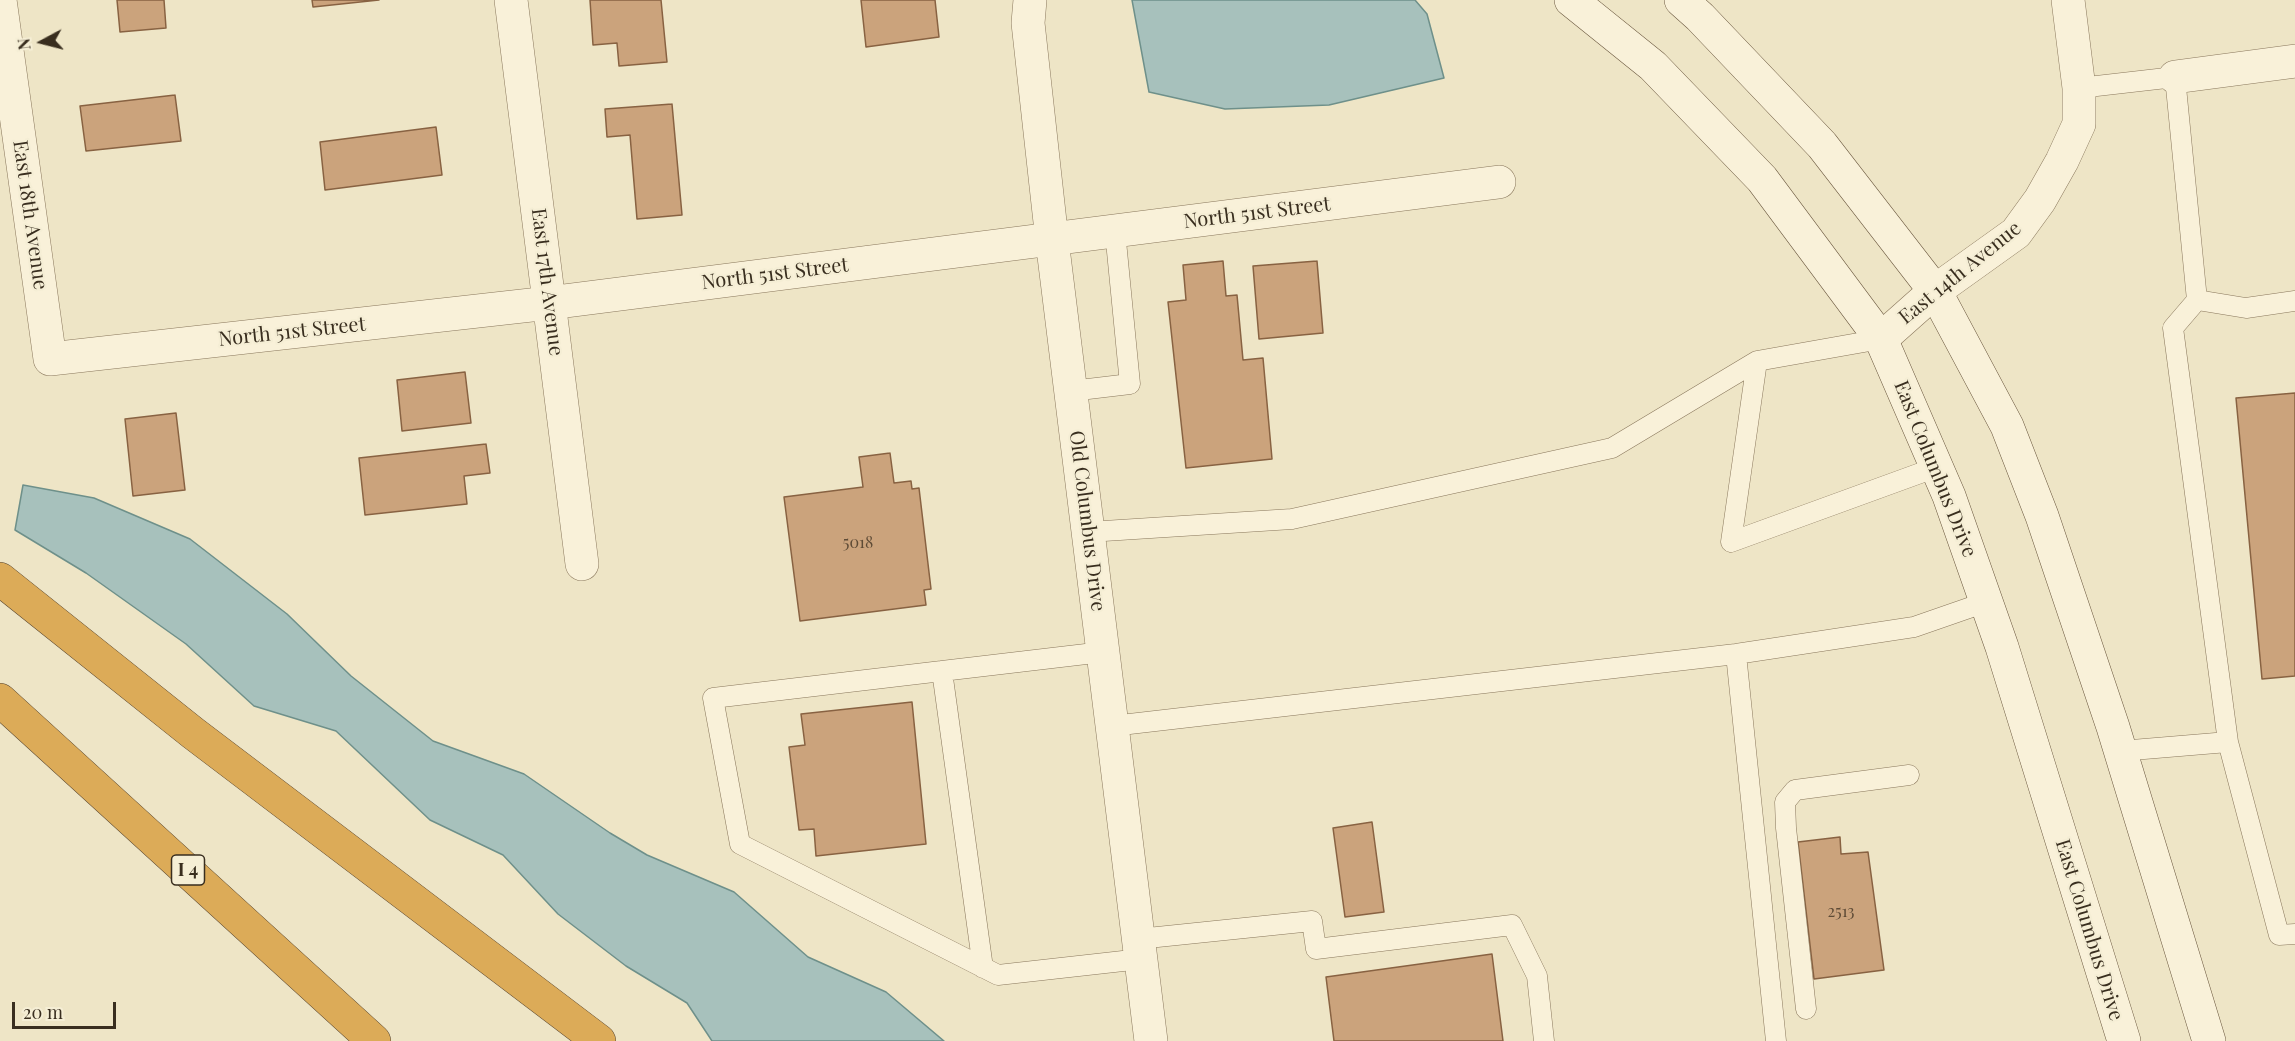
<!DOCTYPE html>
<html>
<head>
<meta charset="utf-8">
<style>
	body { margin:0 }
	#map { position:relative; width:2295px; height:1041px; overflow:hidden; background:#eee5c6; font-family:"Playfair Display",serif }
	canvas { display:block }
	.north { position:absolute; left:12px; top:12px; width:60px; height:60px; -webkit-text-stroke:4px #f5eed5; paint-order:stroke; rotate:263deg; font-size:16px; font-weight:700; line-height:24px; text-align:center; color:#392e1f }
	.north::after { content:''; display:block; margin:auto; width:21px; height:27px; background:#392e1f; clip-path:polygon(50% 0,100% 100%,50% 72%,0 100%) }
	.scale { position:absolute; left:12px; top:1002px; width:104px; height:27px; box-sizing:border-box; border:3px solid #392e1f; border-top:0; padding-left:8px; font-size:18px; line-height:21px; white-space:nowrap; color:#392e1f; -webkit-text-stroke:4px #f5eed5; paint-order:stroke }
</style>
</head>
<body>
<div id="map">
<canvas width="2295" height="1041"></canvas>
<div class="north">N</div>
<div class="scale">20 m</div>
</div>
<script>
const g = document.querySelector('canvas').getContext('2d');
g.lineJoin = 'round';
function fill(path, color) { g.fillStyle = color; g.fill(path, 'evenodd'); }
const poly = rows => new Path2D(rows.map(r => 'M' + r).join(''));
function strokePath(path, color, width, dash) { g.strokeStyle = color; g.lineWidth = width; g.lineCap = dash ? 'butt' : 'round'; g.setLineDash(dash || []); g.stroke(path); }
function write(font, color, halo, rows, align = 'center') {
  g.font = font + ' "Playfair Display",serif'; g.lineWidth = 4.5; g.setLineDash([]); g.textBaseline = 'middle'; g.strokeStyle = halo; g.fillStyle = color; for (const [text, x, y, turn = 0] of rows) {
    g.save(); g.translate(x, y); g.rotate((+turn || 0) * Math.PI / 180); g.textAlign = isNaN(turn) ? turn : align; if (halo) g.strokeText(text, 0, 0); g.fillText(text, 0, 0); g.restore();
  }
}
const water = poly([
	[1132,0,1415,0,1427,14,1444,78,1329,105,1225,109,1149,92,1132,0],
	[23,485,94,498,190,539,287,614,351,676,433,741,524,774,610,833,647,855,734,892,808,957,886,992,944,1041,712,1041,687,1003,626,966,558,914,503,855,430,820,336,731,254,706,186,644,86,573,15,530,23,485]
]);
fill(water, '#a7c1bc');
strokePath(water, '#6e908a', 1.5);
const building = poly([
	[117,0,164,0,166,28,120,32,117,0],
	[312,0,379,0,313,7,312,0],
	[590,0,661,0,667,62,619,66,617,43,593,45,590,0],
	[861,0,935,0,939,37,866,47,861,0],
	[175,95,181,141,86,151,80,106,175,95],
	[672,104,682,215,637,219,630,135,607,137,605,109,672,104],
	[436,127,442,175,325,190,320,142,436,127],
	[1223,261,1226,296,1237,295,1243,360,1263,358,1272,459,1186,468,1168,302,1186,300,1183,265,1223,261],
	[1317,261,1323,333,1259,339,1253,266,1317,261],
	[465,372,471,423,402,431,397,380,465,372],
	[2295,393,2295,676,2262,679,2236,398,2295,393],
	[176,413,185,490,133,496,125,419,176,413],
	[486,444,490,473,464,476,467,504,365,515,359,458,486,444],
	[890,453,894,483,911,481,912,489,919,488,931,589,924,590,926,605,800,621,784,497,863,487,859,457,890,453],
	[912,702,926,844,816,856,814,829,799,830,789,747,805,745,801,714,912,702],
	[1372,822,1384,912,1345,917,1333,828,1372,822],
	[1840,837,1841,854,1868,852,1884,970,1814,979,1798,842,1840,837],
	[1492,954,1503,1041,1334,1041,1326,977,1492,954]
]);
fill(building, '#cba37c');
strokePath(building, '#886242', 1.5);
const service = poly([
	[2079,88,2175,77,2197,300,2173,328,2228,742,2120,751],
	[2197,300,2246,308,2295,301],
	[1757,361,1731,542,1937,467],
	[1071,391,1130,384,1115,231],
	[1088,532,1292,519,1612,448,1757,361,1881,339],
	[1103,652,713,698,740,844,998,975,1141,959],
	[1736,654,1776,1041],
	[942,671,983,968],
	[1112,726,1736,654,1914,627,1986,602],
	[2228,742,2279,935,2295,934],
	[1138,939,1312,921,1316,949,1512,925,1537,976,1544,1041],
	[1806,1009,1786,828,1785,802,1795,790,1909,775]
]);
const minor = poly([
	[0,0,50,359,549,303,1499,182],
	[511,0,582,564],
	[1030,0,1028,23,1052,240,1151,1041],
	[2175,77,2295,61],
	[1881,339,1935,291,2016,233,2040,200,2062,161,2079,124,2079,88,2068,0]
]);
const secondary = poly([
	[1571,0,1653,66,1762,179,1881,339,1949,496,2002,647,2124,1041],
	[1681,0,1700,17,1822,145,1935,291,2007,426,2042,516,2113,727,2209,1041]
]);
const motorway = poly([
	[0,579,193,733,599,1041],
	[0,700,374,1041]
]);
strokePath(service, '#89775c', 21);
strokePath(minor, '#89775c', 34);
strokePath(secondary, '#6b583f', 34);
strokePath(motorway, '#574530', 34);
strokePath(service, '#f9f1d9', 20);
strokePath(minor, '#f9f1d9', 33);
strokePath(secondary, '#f9f1d9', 33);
strokePath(motorway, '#dcab58', 33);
write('16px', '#5e4b36', null, [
	["5018",858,543],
	["2513",1841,912]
]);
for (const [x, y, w] of [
	[188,870,33]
]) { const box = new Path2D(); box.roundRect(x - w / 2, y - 15, w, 30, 4.5); g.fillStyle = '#f5eed5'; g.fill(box); strokePath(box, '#392e1f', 1.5); }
write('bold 18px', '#392e1f', null, [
	["I 4",188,870]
]);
write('20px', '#392e1f', '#f5eed5', [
	["North 51st Street",1257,213,-7],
	["East 18th Avenue",30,215,82],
	["East 14th Avenue",1960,273,-39],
	["North 51st Street",775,274,-7],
	["East 17th Avenue",547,282,83],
	["North 51st Street",292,332,-6],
	["East Columbus Drive",1935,469,68],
	["Old Columbus Drive",1087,521,83],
	["East Columbus Drive",2089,930,73]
]);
</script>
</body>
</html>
